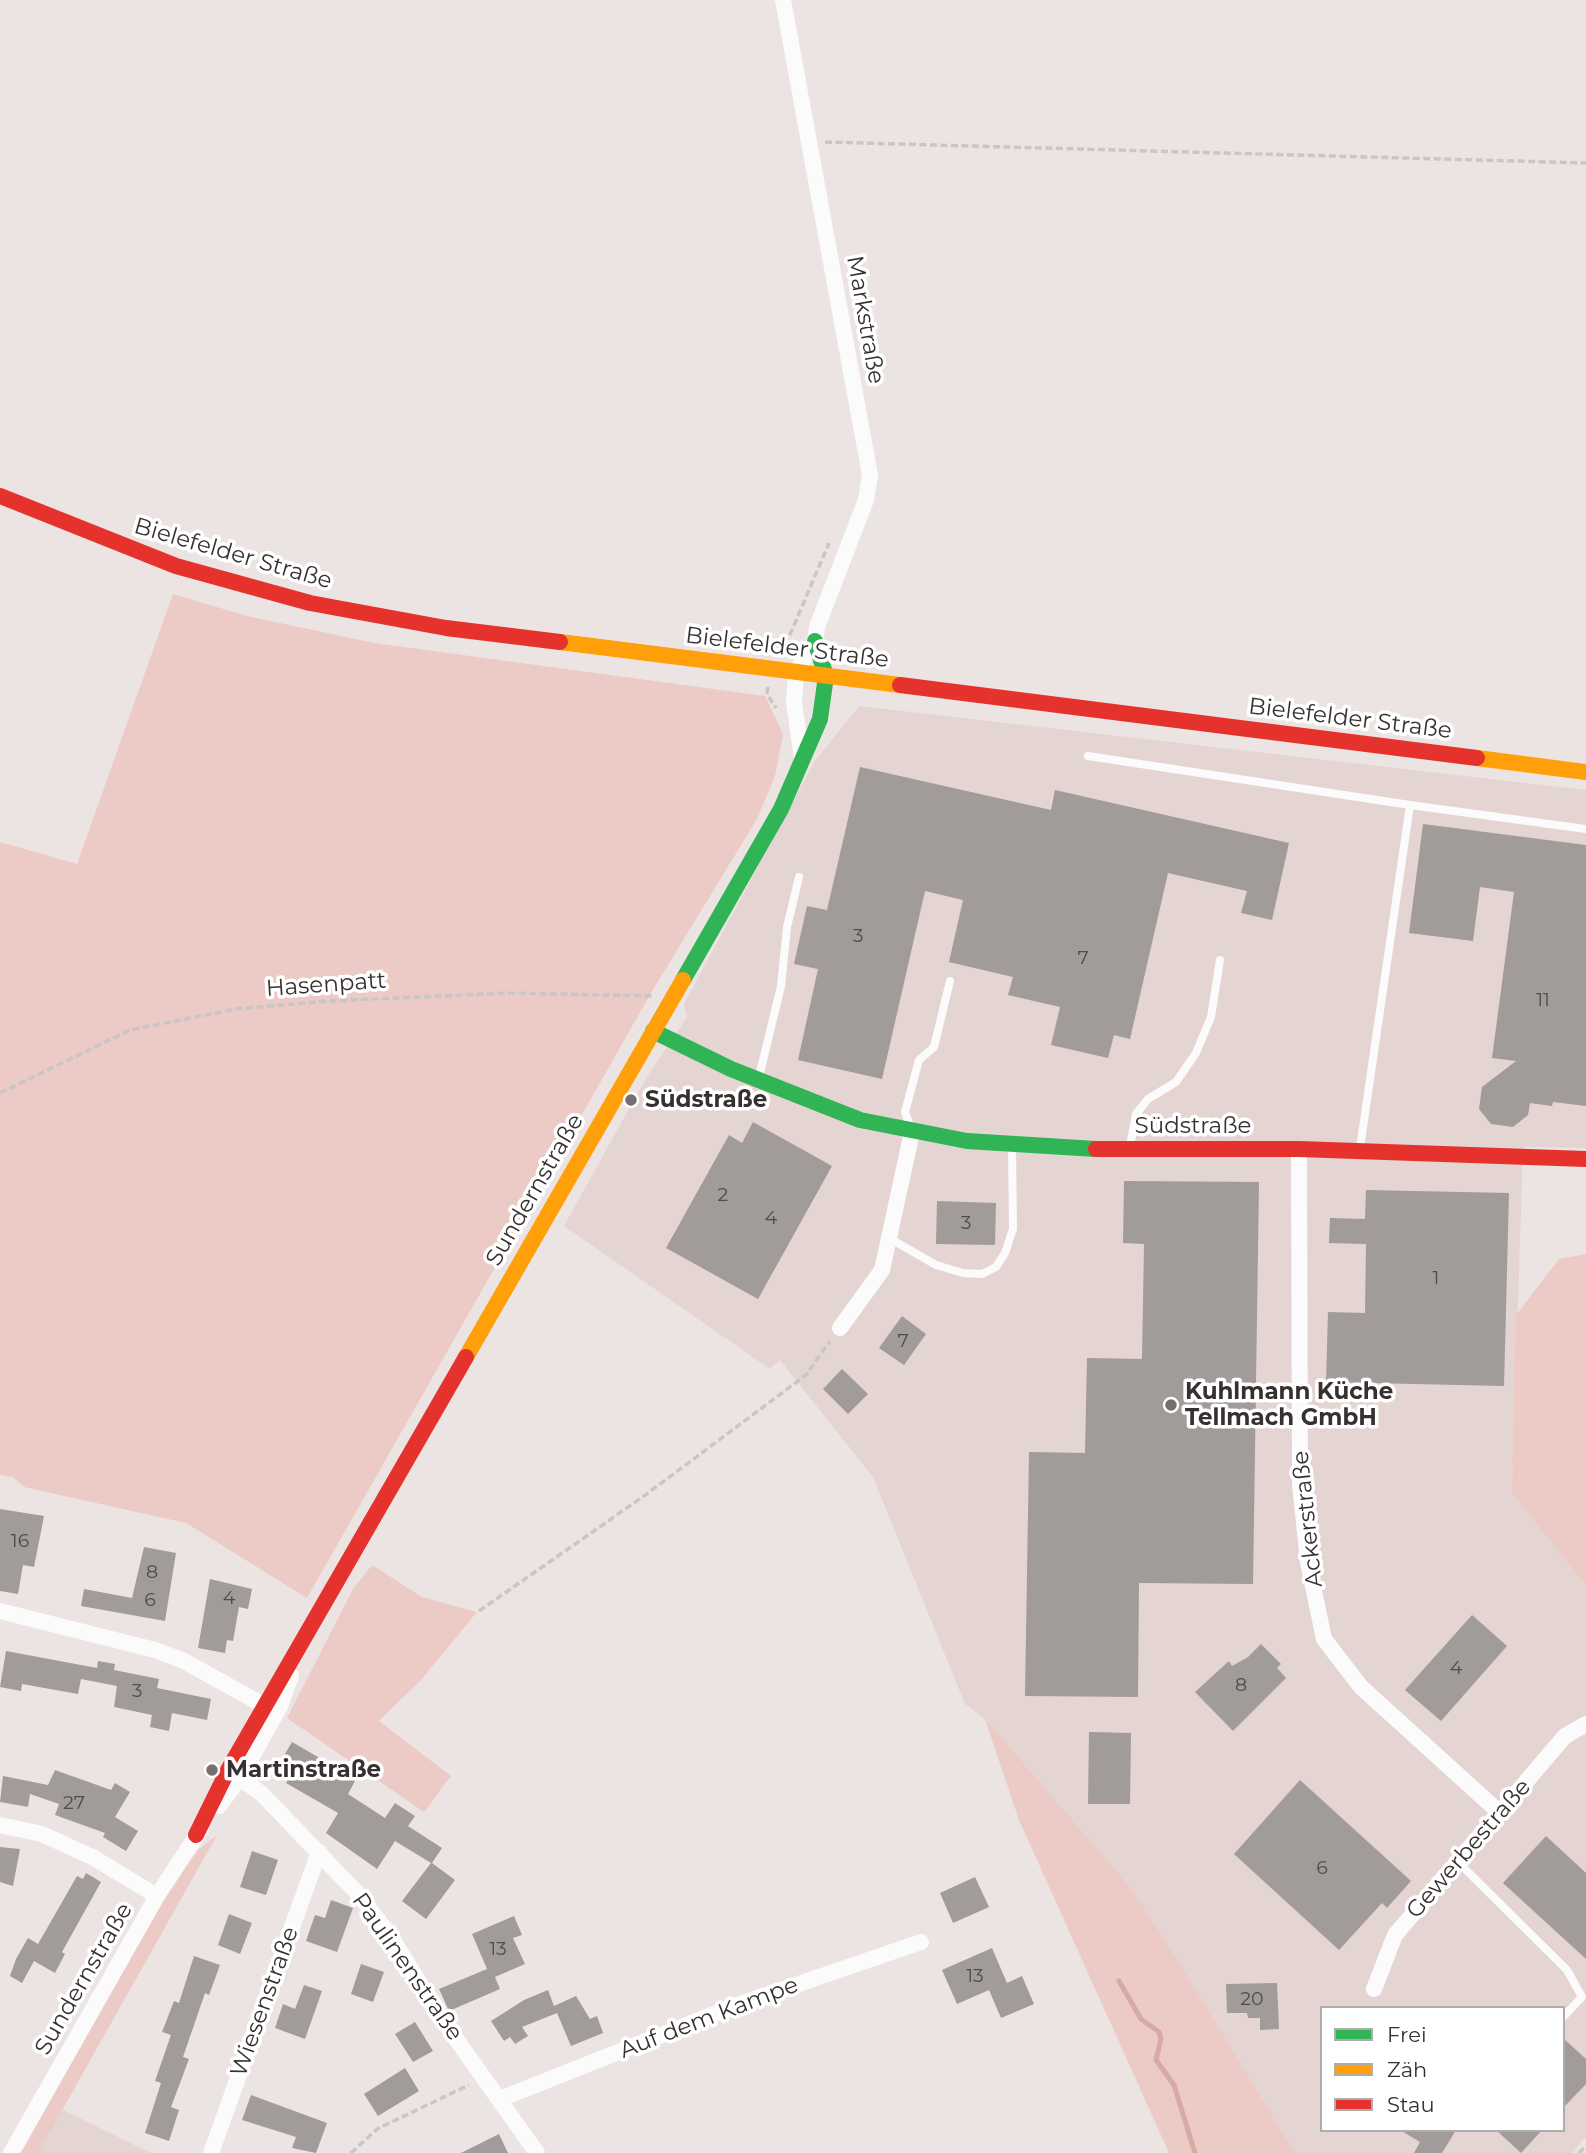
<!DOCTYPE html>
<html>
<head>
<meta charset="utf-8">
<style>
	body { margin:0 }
	#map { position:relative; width:1586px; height:2153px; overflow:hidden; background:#ece4e3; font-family:Montserrat,sans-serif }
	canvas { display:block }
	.legend { position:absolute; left:1320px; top:2006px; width:245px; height:126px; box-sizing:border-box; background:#fff; border:2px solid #afacac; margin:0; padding:9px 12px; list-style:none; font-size:21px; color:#363030 }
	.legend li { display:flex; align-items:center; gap:14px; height:35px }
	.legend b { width:35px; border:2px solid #afacac }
</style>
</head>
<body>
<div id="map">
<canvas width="1586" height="2153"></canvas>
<ul class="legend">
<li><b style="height:9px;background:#30b455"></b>Frei</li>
<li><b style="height:9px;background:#ff9f0a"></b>Zäh</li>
<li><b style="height:9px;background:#e5322d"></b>Stau</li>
</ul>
</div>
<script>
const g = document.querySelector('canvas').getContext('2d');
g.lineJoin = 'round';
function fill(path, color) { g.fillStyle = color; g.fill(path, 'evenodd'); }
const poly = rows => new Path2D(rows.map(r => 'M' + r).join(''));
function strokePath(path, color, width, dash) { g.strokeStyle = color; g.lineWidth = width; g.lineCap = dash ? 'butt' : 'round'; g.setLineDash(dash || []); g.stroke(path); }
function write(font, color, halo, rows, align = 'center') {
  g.font = font + ' Montserrat,sans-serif'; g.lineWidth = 7; g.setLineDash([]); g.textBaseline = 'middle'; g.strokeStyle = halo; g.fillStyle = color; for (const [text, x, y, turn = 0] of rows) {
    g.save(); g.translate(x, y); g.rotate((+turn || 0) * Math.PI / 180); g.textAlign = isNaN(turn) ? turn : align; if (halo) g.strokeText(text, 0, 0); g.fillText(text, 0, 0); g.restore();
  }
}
fill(poly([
	[859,706,1586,790,1586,1148,1523,1147,1512,1493,1586,1586,1586,2137,1571,2153,1295,2153,1189,1978,1168,1948,985,1719,965,1704,873,1477,780,1360,770,1369,564,1226,646,1078,687,1017,684,1004,815,761],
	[1322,2008,1563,2008,1563,2130,1322,2130],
	[61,2109,151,2153,38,2153]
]), '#e4d4d2');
fill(poly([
	[173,594,247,616,374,643,765,696,783,734,775,776,757,819,651,993,307,1598,186,1523,24,1487,13,1477,0,1475,0,842,77,864],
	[1586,1254,1586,1586,1512,1493,1516,1315,1559,1259],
	[372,1565,422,1597,477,1612,421,1680,379,1721,451,1776,424,1812,287,1718,353,1589],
	[985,1719,1132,1890,1189,1978,1295,2153,1169,2153,1019,1820],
	[217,1835,38,2153,21,2153,170,1888,198,1850]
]), '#eccac6');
strokePath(poly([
	[1119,1981,1141,2019,1159,2032,1161,2039,1156,2060,1174,2085,1195,2153]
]), '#d8aaa4', 5);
fill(poly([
	[860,767,1051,810,1055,790,1289,843,1272,920,1241,913,1247,891,1168,873,1130,1039,1114,1035,1108,1058,1051,1045,1060,1007,1008,995,1013,977,949,962,963,900,925,891,882,1079,798,1060,818,969,794,964,807,906,827,910],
	[1423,824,1586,845,1586,1106,1553,1102,1552,1106,1530,1103,1528,1115,1513,1127,1491,1124,1479,1109,1482,1087,1516,1061,1492,1058,1514,892,1480,887,1473,941,1409,933],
	[753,1122,832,1166,758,1299,666,1248,729,1135,742,1143],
	[1124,1181,1259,1182,1253,1584,1139,1583,1138,1697,1025,1696,1029,1452,1085,1453,1087,1358,1142,1359,1144,1244,1123,1243],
	[1366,1190,1509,1193,1504,1386,1326,1382,1328,1312,1365,1313,1366,1244,1329,1243,1330,1218,1365,1219],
	[937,1201,996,1203,995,1245,936,1244],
	[902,1316,926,1334,904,1365,879,1348],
	[842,1369,868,1394,848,1414,823,1389],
	[0,1509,44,1516,34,1567,23,1565,18,1594,0,1591],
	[144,1547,176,1553,165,1621,81,1606,84,1589,132,1598],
	[210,1579,252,1589,248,1609,239,1607,233,1641,227,1640,225,1653,198,1648],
	[1472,1615,1507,1646,1441,1721,1405,1690],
	[1261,1644,1281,1664,1277,1668,1286,1678,1233,1731,1195,1692,1229,1661,1232,1666,1248,1657],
	[6,1651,97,1668,98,1661,115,1664,114,1670,159,1679,157,1688,211,1699,207,1720,172,1713,169,1731,150,1727,152,1715,114,1707,117,1686,81,1679,78,1694,22,1684,21,1691,0,1687],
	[1089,1732,1131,1733,1130,1804,1088,1804],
	[292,1742,356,1779,348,1794,385,1818,395,1803,415,1816,408,1826,442,1848,432,1863,455,1880,426,1919,402,1901,431,1863,395,1841,377,1869,326,1833,338,1813,286,1783,288,1779,275,1771],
	[55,1770,111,1790,115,1783,130,1792,115,1817,138,1831,126,1851,103,1837,105,1833,55,1815,59,1804,30,1794,28,1807,0,1802,3,1776,48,1785],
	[1300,1780,1411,1881,1387,1908,1382,1903,1339,1950,1234,1854],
	[1546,1836,1586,1873,1586,1959,1503,1883],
	[0,1847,20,1849,13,1886,0,1882],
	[252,1851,278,1860,266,1895,240,1887],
	[86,1873,101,1882,62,1952,65,1954,55,1973,34,1961,22,1983,10,1976,16,1959,28,1938,38,1944,77,1876,83,1879],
	[975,1877,989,1907,953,1923,940,1893],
	[331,1900,353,1908,337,1952,306,1941,315,1915,325,1918],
	[229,1914,252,1923,240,1954,218,1945],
	[514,1916,522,1935,513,1938,525,1964,495,1977,500,1989,449,2011,439,1989,487,1969,472,1934],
	[992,1948,1007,1983,1022,1976,1034,2004,1001,2018,989,1990,957,2004,942,1970],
	[194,1956,220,1965,209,1995,205,1993,183,2057,189,2059,171,2107,179,2110,169,2141,145,2133,161,2083,155,2081,171,2035,162,2032,174,2001,179,2003],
	[361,1964,384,1972,373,2002,351,1994],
	[1277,1983,1279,2029,1260,2030,1260,2018,1248,2018,1247,2013,1227,2013,1226,1984],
	[304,1985,322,1991,305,2039,275,2028,283,2004,295,2009],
	[548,1990,554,2006,576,1996,590,2019,597,2016,603,2033,571,2046,557,2013,522,2027,528,2036,515,2044,510,2037,504,2041,491,2021,524,2000],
	[415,2022,433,2051,413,2062,395,2034],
	[1563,2038,1586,2059,1586,2084,1563,2108],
	[405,2068,419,2091,378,2116,364,2094],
	[251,2095,327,2123,316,2153,292,2148,296,2137,242,2120],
	[1400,2130,1456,2130,1442,2153,1414,2153,1420,2142],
	[1496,2130,1542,2130,1521,2153],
	[499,2134,508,2153,461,2153]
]), '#a19b9a');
strokePath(poly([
	[825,142,1586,163],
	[775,648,775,645,789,637,829,543],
	[768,687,767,694,776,708],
	[0,1093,130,1030,236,1009,329,1001,508,993,652,996],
	[479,1611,644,1496,806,1375,830,1341],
	[351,2153,377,2129,469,2085],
	[1579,2153,1586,2146]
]), '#c9c6c6', 3.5, [7, 3.5]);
strokePath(poly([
	[1088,756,1410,805,1360,1148],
	[1410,805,1586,829],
	[759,1077,781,986,787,927,799,877],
	[910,1126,905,1112,919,1060,934,1047,950,981],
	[1130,1146,1136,1114,1148,1099,1176,1082,1196,1053,1211,1017,1220,960],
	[889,1238,936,1265,963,1273,982,1274,996,1267,1005,1253,1013,1229,1012,1146],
	[1458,1862,1567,1970,1582,1997,1563,2017]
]), '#fcfbfb', 8);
strokePath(poly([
	[783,0,870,475,866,500,817,627,815,641,796,672,794,702,802,759],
	[1299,1149,1300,1484,1308,1562,1324,1639,1361,1687,1500,1813],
	[840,1328,882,1270,912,1132],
	[0,1611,155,1650,184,1661,272,1710],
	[233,1773,262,1794,360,1896,392,1938,439,2015,537,2153],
	[219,1806,240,1778,280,1706,291,1676],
	[0,1825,42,1834,94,1858,157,1896],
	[1374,1989,1395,1935,1565,1736,1586,1724],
	[500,2099,737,2005,921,1942],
	[11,2153,157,1896,201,1829],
	[211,2153,319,1852]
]), '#fcfbfb', 16);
strokePath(poly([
	[683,980,781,809,820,719,826,676,815,641],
	[653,1031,731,1069,860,1120,967,1141,1096,1149]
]), '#30b455', 16);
strokePath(poly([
	[560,642,900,685],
	[1477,758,1586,772],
	[466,1357,683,980]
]), '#ff9f0a', 16);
strokePath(poly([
	[0,496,176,566,310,603,446,628,560,642],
	[900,685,1477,758],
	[1096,1149,1299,1149,1586,1159],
	[196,1835,228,1770,466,1357]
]), '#e5322d', 16);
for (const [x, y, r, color] of [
	[631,1100,7,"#766f6f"],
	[1171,1405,7,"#766f6f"],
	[212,1770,7,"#766f6f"]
]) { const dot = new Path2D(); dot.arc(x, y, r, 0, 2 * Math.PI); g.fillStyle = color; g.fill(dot); strokePath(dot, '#fff', 2.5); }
write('19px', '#514b4a', null, [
	["3",858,936],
	["7",1083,958],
	["11",1543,1000],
	["2",723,1195],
	["4",771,1218],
	["3",966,1223],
	["1",1436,1278],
	["7",903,1341],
	["16",20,1541],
	["8",152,1572],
	["4",229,1598],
	["6",150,1600],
	["4",1456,1668],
	["8",1241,1685],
	["3",137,1691],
	["27",74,1803],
	["6",1322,1868],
	["13",498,1949],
	["13",975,1976],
	["20",1252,1999]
]);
write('23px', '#363030', '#fff', [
	["Markstraße",865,320,80],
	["Bielefelder Straße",233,554,16],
	["Bielefelder Straße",787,648,7],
	["Bielefelder Straße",1350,719,7],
	["Hasenpatt",326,985,-4],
	["Südstraße",1193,1126],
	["Sundernstraße",535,1190,-60],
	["Ackerstraße",1308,1519,-96],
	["Gewerbestraße",1469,1849,-49],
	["Paulinenstraße",407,1967,55],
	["Sundernstraße",84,1979,-60],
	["Wiesenstraße",265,2002,-70],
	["Auf dem Kampe",709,2018,-21]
]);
write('bold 23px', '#363030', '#fff', [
	["Südstraße",645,1100],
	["Kuhlmann Küche",1185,1392],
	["Tellmach GmbH",1185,1418],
	["Martinstraße",226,1770]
], 'left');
</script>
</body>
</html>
